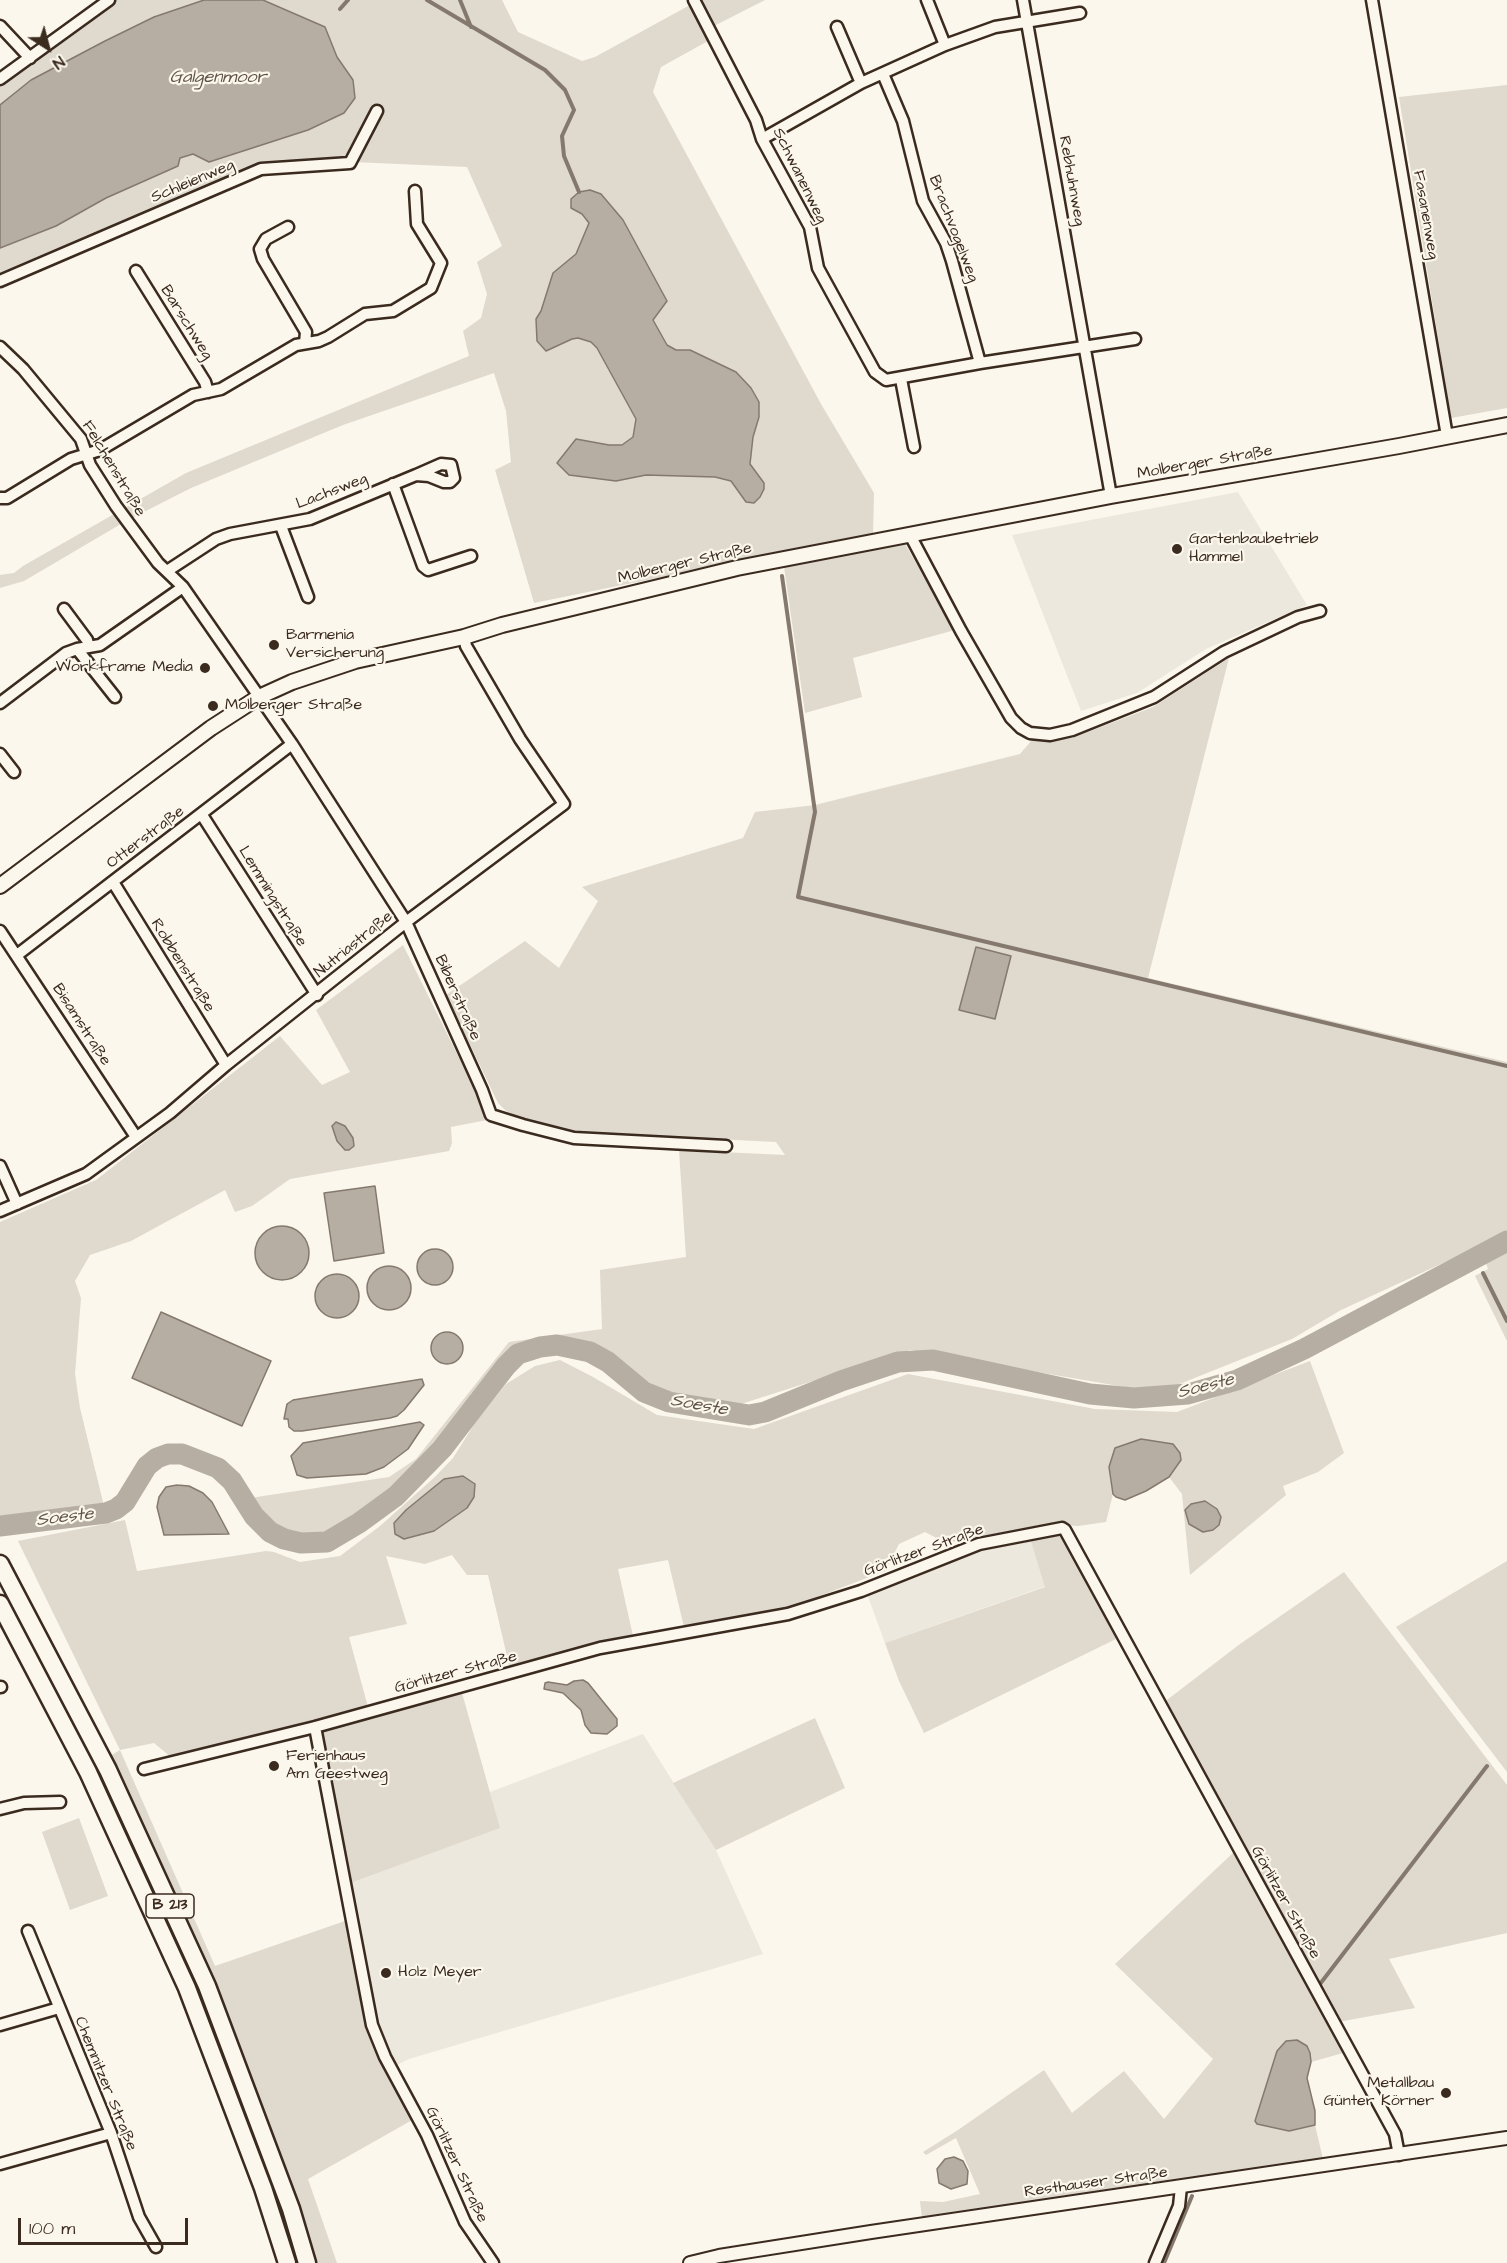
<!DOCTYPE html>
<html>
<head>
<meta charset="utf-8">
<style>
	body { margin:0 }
	#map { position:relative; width:1507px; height:2263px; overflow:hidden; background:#fbf7ec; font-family:"Architects Daughter",sans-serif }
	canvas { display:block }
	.north { position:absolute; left:18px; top:18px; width:60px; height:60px; -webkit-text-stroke:4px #fbf7ec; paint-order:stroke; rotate:144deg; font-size:16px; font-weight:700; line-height:24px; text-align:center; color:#3b2a1e }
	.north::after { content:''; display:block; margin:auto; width:21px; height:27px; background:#3b2a1e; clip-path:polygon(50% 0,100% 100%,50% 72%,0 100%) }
	.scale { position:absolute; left:18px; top:2218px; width:170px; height:27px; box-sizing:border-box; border:3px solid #3b2a1e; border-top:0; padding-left:8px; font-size:18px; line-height:21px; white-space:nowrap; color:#3b2a1e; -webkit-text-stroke:4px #fbf7ec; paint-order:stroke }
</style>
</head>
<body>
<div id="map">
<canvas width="1507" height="2263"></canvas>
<div class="north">N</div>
<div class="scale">100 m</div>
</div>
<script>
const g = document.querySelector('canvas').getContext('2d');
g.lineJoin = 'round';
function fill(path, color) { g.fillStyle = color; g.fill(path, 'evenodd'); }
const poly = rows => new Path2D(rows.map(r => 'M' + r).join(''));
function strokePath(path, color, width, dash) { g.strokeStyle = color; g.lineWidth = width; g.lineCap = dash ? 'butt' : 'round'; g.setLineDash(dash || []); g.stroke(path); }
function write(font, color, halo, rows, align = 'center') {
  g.font = font + ' "Architects Daughter",sans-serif'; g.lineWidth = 4.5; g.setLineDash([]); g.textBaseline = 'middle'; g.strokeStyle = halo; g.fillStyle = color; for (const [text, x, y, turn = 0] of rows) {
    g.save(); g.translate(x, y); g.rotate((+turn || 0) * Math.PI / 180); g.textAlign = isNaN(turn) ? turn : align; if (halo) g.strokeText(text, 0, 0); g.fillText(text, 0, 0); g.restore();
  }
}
fill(poly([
	[1238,492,1307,605,1206,649,1137,693,1081,711,1012,535],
	[1030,1538,1046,1586,885,1643,867,1594,981,1549],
	[643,1734,716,1850,763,1954,409,2059,397,2065,378,2026,363,1965,348,1884,499,1828,490,1792]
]), '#ede8dd');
fill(poly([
	[115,0,204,0,154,17,31,80,0,105,0,84],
	[258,0,502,0,518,32,582,61,595,57,690,5,708,41,661,67,653,92,821,404,874,493,873,534,534,603,495,470,511,462,506,411,494,373,343,425,191,488,126,521,24,581,0,588,0,575,14,573,23,566,186,473,469,356,463,331,481,318,487,294,477,262,502,246,467,167,353,162,262,167,0,279,0,248,56,226,106,198,178,166,180,158,193,154,209,162,308,130,344,113,353,80,337,57,325,27,264,0],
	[700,0,765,0,714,26],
	[1507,85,1507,408,1451,418,1399,97],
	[905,544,955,630,853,658,862,697,805,713,784,567],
	[1229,658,1148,978,1507,1062,1507,1341,1475,1276,1488,1269,1480,1246,1341,1310,1292,1339,1177,1385,1136,1389,910,1350,741,1404,668,1394,591,1348,555,1339,512,1354,420,1466,386,1498,330,1535,302,1535,271,1524,250,1498,389,1477,416,1459,509,1342,602,1329,600,1270,686,1257,679,1150,785,1155,776,1142,573,1132,525,1120,506,1111,498,1103,446,995,525,941,559,968,598,901,582,887,743,838,755,812,815,805,1020,754,1032,740,1048,741,1072,738,1153,707],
	[403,945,487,1114,487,1120,451,1127,452,1143,449,1151,290,1179,252,1206,235,1212,225,1190,131,1241,90,1255,75,1281,81,1298,75,1374,80,1408,104,1506,47,1511,0,1518,0,1222,96,1180,280,1036,322,1085,350,1072,316,1010],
	[560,1360,593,1377,657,1415,754,1429,908,1374,1095,1409,1177,1412,1310,1361,1344,1453,1318,1472,1283,1486,1286,1495,1190,1575,1182,1494,1169,1477,1181,1460,1112,1481,1113,1494,1106,1522,1078,1526,1047,1524,946,1543,925,1532,899,1544,885,1571,791,1607,684,1627,668,1560,618,1569,633,1636,510,1669,488,1575,467,1575,452,1555,425,1564,386,1556,407,1624,349,1637,368,1707,172,1758,154,1743,120,1750,215,1966,345,1921,368,2028,380,2059,414,2119,308,2179,337,2263,317,2263,212,1985,110,1756,120,1750,18,1541,125,1520,137,1571,266,1551,274,1552,300,1562,340,1556,380,1526,436,1476,453,1458,475,1423,506,1384,535,1366],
	[1056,1532,1064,1539,1116,1639,924,1733,899,1681,885,1643,1045,1587,1030,1538],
	[1507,1561,1507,1772,1396,1627],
	[1344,1572,1507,1785,1507,1933,1389,1959,1415,2008,1338,2022,1163,1703,1240,1644],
	[462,1693,500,1828,348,1884,322,1732],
	[815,1718,845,1788,716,1850,673,1783],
	[79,1818,108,1896,70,1910,42,1832],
	[1234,1852,1343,2053,1311,2062,1310,2053,1289,2131,1315,2125,1323,2159,1209,2177,922,2218,920,2201,943,2202,980,2194,956,2138,926,2155,923,2152,958,2130,1044,2070,1072,2113,1124,2071,1164,2119,1213,2059,1115,1964]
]), '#dfd9ce');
const water = poly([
	[204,0,263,0,325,27,337,57,353,80,355,98,344,113,308,130,209,162,193,154,180,158,178,166,106,198,56,226,0,248,0,105,31,80,105,41,154,17,204,0],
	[590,190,601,194,623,220,667,301,653,320,667,345,676,350,690,350,736,372,751,388,759,402,759,417,753,437,750,464,764,483,764,489,760,497,754,503,746,502,731,481,715,477,646,475,616,481,569,475,557,463,576,439,609,445,622,445,633,437,636,419,597,348,591,342,578,338,572,339,546,351,537,341,536,319,541,311,553,273,576,254,589,223,582,214,571,208,571,199,579,192,590,190],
	[976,947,1011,956,995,1019,959,1010,976,947],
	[336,1122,345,1126,353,1138,354,1146,349,1150,345,1150,337,1141,332,1126,336,1122],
	[375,1186,384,1253,334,1261,324,1193,375,1186],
	'255 1253a27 27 0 1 1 54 0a27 27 0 1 1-54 0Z',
	'417 1267a18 18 0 1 1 36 0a18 18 0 1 1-36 0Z',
	'367 1288a22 22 0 1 1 44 0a22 22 0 1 1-44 0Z',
	'315 1296a22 22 0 1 1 44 0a22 22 0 1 1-44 0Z',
	[161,1312,271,1361,242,1426,132,1378,161,1312],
	'431 1348a16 16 0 1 1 32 0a16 16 0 1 1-32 0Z',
	[422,1379,424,1385,404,1410,397,1416,390,1418,302,1431,294,1431,289,1427,288,1419,284,1419,287,1404,293,1400,422,1379],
	[420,1422,424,1425,408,1449,384,1467,366,1474,307,1478,297,1475,291,1456,303,1443,420,1422],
	[1141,1439,1173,1444,1180,1453,1181,1460,1169,1477,1146,1491,1125,1500,1116,1497,1113,1494,1109,1467,1115,1448,1141,1439],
	[463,1476,475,1484,474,1497,467,1508,434,1531,404,1539,395,1534,394,1523,406,1510,444,1479,463,1476],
	[177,1485,189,1486,203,1493,212,1502,229,1534,164,1535,157,1507,159,1497,166,1487,177,1485],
	[1205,1501,1217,1509,1221,1517,1219,1525,1213,1530,1203,1532,1189,1524,1185,1510,1191,1504,1205,1501],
	[583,1680,588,1683,617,1719,617,1726,607,1734,591,1733,585,1725,581,1710,563,1693,544,1689,545,1683,548,1682,567,1685,574,1681,583,1680],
	[1297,2040,1307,2046,1310,2053,1311,2062,1307,2078,1315,2111,1315,2125,1289,2131,1257,2124,1255,2121,1277,2051,1286,2041,1297,2040],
	[954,2157,963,2161,968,2171,967,2184,951,2189,939,2183,937,2169,945,2159,954,2157]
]);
fill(water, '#b6aea2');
strokePath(water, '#85796d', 1.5);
strokePath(poly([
	[427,0,545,70,565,90,574,110,562,136,564,156,579,192],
	[460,0,471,27],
	[340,9,348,0],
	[782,576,815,812,798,897,1507,1066],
	[1483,1273,1507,1321],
	[1320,1984,1487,1766],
	[1164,2263,1192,2196]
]), '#85796d', 4);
strokePath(poly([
	[0,1526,106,1513,116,1509,125,1502,147,1466,157,1458,168,1454,182,1454,218,1468,232,1481,254,1516,270,1532,284,1539,301,1543,327,1542,359,1523,396,1496,442,1449,506,1366,518,1354,540,1347,557,1345,590,1352,608,1362,644,1392,669,1402,749,1415,765,1412,841,1381,898,1362,933,1360,1090,1394,1134,1398,1188,1394,1237,1380,1304,1349,1507,1241]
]), '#b6aea2', 21);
const minor = poly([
	[694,0,756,120,762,139,810,227,818,268,875,372,886,380,980,363,1135,339],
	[927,0,945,45],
	[1023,0,1111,496],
	[1372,0,1447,436],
	[0,26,30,58],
	[837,27,861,83],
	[883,74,903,121,923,201,946,243,952,261,980,363],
	[0,79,109,0],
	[762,139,861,83,945,45,995,27,1080,13],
	[288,227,266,239,260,249,263,259,306,332,305,343],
	[136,271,205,382,208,392],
	[0,281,261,169,350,163,377,111],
	[0,347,23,369,81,439,90,465,116,506,158,563,183,587,292,744,406,922,482,1090,491,1115,523,1125,574,1138,726,1146],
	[901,379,914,447],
	[393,484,423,566,428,570,471,556],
	[0,498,7,498,71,459,100,450,193,395,221,389,296,345,319,341,328,337,365,314,393,311,431,288,441,263,417,224,415,191],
	[281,526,308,597],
	[910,535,961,631,1011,718,1021,728,1030,733,1050,735,1072,730,1154,697,1224,652,1298,617,1320,611],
	[167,571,216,539,230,534,310,519,416,475,429,476,444,482,450,482,454,478,451,465,441,464,416,475],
	[64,609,87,640,89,647],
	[77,649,115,697],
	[0,703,66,653,77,649,100,645,183,587],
	[0,754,14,772],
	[202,815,317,995],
	[113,882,226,1065],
	[0,931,136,1137],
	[17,955,292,744],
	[0,1166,17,1204],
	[0,1211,86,1174,170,1113,226,1065,406,922,564,804,520,739,466,646,464,637],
	[0,1687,1,1687],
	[315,1727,372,2025,385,2057,427,2135,465,2222,493,2263],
	[144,1769,315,1727,600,1648,788,1614,861,1591,979,1544,1062,1528,1065,1530,1395,2134,1399,2155],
	[0,1809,24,1803,60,1802],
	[28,1931,111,2133,139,2217,156,2247],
	[0,2025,59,2008],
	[0,2164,111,2133],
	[1155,2263,1179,2206,1181,2187]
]);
const tertiary = poly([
	[690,2263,719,2256,871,2232,1507,2138]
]);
const secondary = poly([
	[0,886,211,728,259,697,292,682,355,661,464,637,502,625,737,568,1111,496,1399,446,1507,425]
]);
const trunk = poly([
	[0,1564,108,1770,207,1986,291,2209,307,2263],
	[0,1604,88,1772,187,1988,263,2188,287,2263]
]);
strokePath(minor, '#3b2a1e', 15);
strokePath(tertiary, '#3b2a1e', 16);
strokePath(secondary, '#3b2a1e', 18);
strokePath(trunk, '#3b2a1e', 21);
strokePath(minor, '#fbf7ec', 10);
strokePath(tertiary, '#fbf7ec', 12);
strokePath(secondary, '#fbf7ec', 14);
strokePath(trunk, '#fbf7ec', 16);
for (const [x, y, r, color] of [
	[1177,549,6,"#3b2a1e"],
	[274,645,6,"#3b2a1e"],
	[205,668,6,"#3b2a1e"],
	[213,706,6,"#3b2a1e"],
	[274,1766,6,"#3b2a1e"],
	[386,1973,6,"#3b2a1e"],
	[1446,2093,6,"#3b2a1e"]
]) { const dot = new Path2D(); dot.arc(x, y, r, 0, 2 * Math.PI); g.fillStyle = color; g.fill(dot); strokePath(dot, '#fbf7ec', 2); }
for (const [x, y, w] of [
	[170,1906,48]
]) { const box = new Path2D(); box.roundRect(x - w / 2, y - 12, w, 24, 4.5); g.fillStyle = '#fbf7ec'; g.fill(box); strokePath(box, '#3b2a1e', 1.5); }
write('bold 15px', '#3b2a1e', null, [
	["B 213",170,1906]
]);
write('16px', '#3b2a1e', '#fbf7ec', [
	["Schwanenweg",799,176,64],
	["Rebhuhnweg",1071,181,80],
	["Schleienweg",193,182,-23],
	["Fasanenweg",1425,215,80],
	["Brachvogelweg",953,229,69],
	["Barschweg",186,323,58],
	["Molberger Straße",1205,463,-10],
	["Felchenstraße",113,469,59],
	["Lachsweg",332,492,-21],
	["Molberger Straße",685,564,-13],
	["Otterstraße",146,838,-37],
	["Lemmingstraße",272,897,58],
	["Nutriastraße",354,945,-39],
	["Robbenstraße",182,966,58],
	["Biberstraße",457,998,66],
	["Bisamstraße",81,1025,57],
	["Görlitzer Straße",924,1551,-20],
	["Görlitzer Straße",456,1673,-15],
	["Görlitzer Straße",1285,1903,61],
	["Chemnitzer Straße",105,2084,68],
	["Görlitzer Straße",456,2165,65],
	["Resthauser Straße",1096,2183,-8]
]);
write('16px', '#3b2a1e', '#fbf7ec', [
	["Gartenbaubetrieb",1189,540],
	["Hammel",1189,558],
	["Barmenia",286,636],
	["Versicherung",286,654],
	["Workframe Media",193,668,"right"],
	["Molberger Straße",225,706],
	["Ferienhaus",286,1757],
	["Am Geestweg",286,1775],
	["Holz Meyer",398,1973],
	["Metallbau",1434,2084,"right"],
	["Günter Körner",1434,2102,"right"]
], 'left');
write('italic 18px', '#605246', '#fbf7ec', [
	["Galgenmoor",218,78],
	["Soeste",1206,1387,-14],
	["Soeste",699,1406,10],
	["Soeste",65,1518,-7]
]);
</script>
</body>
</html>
